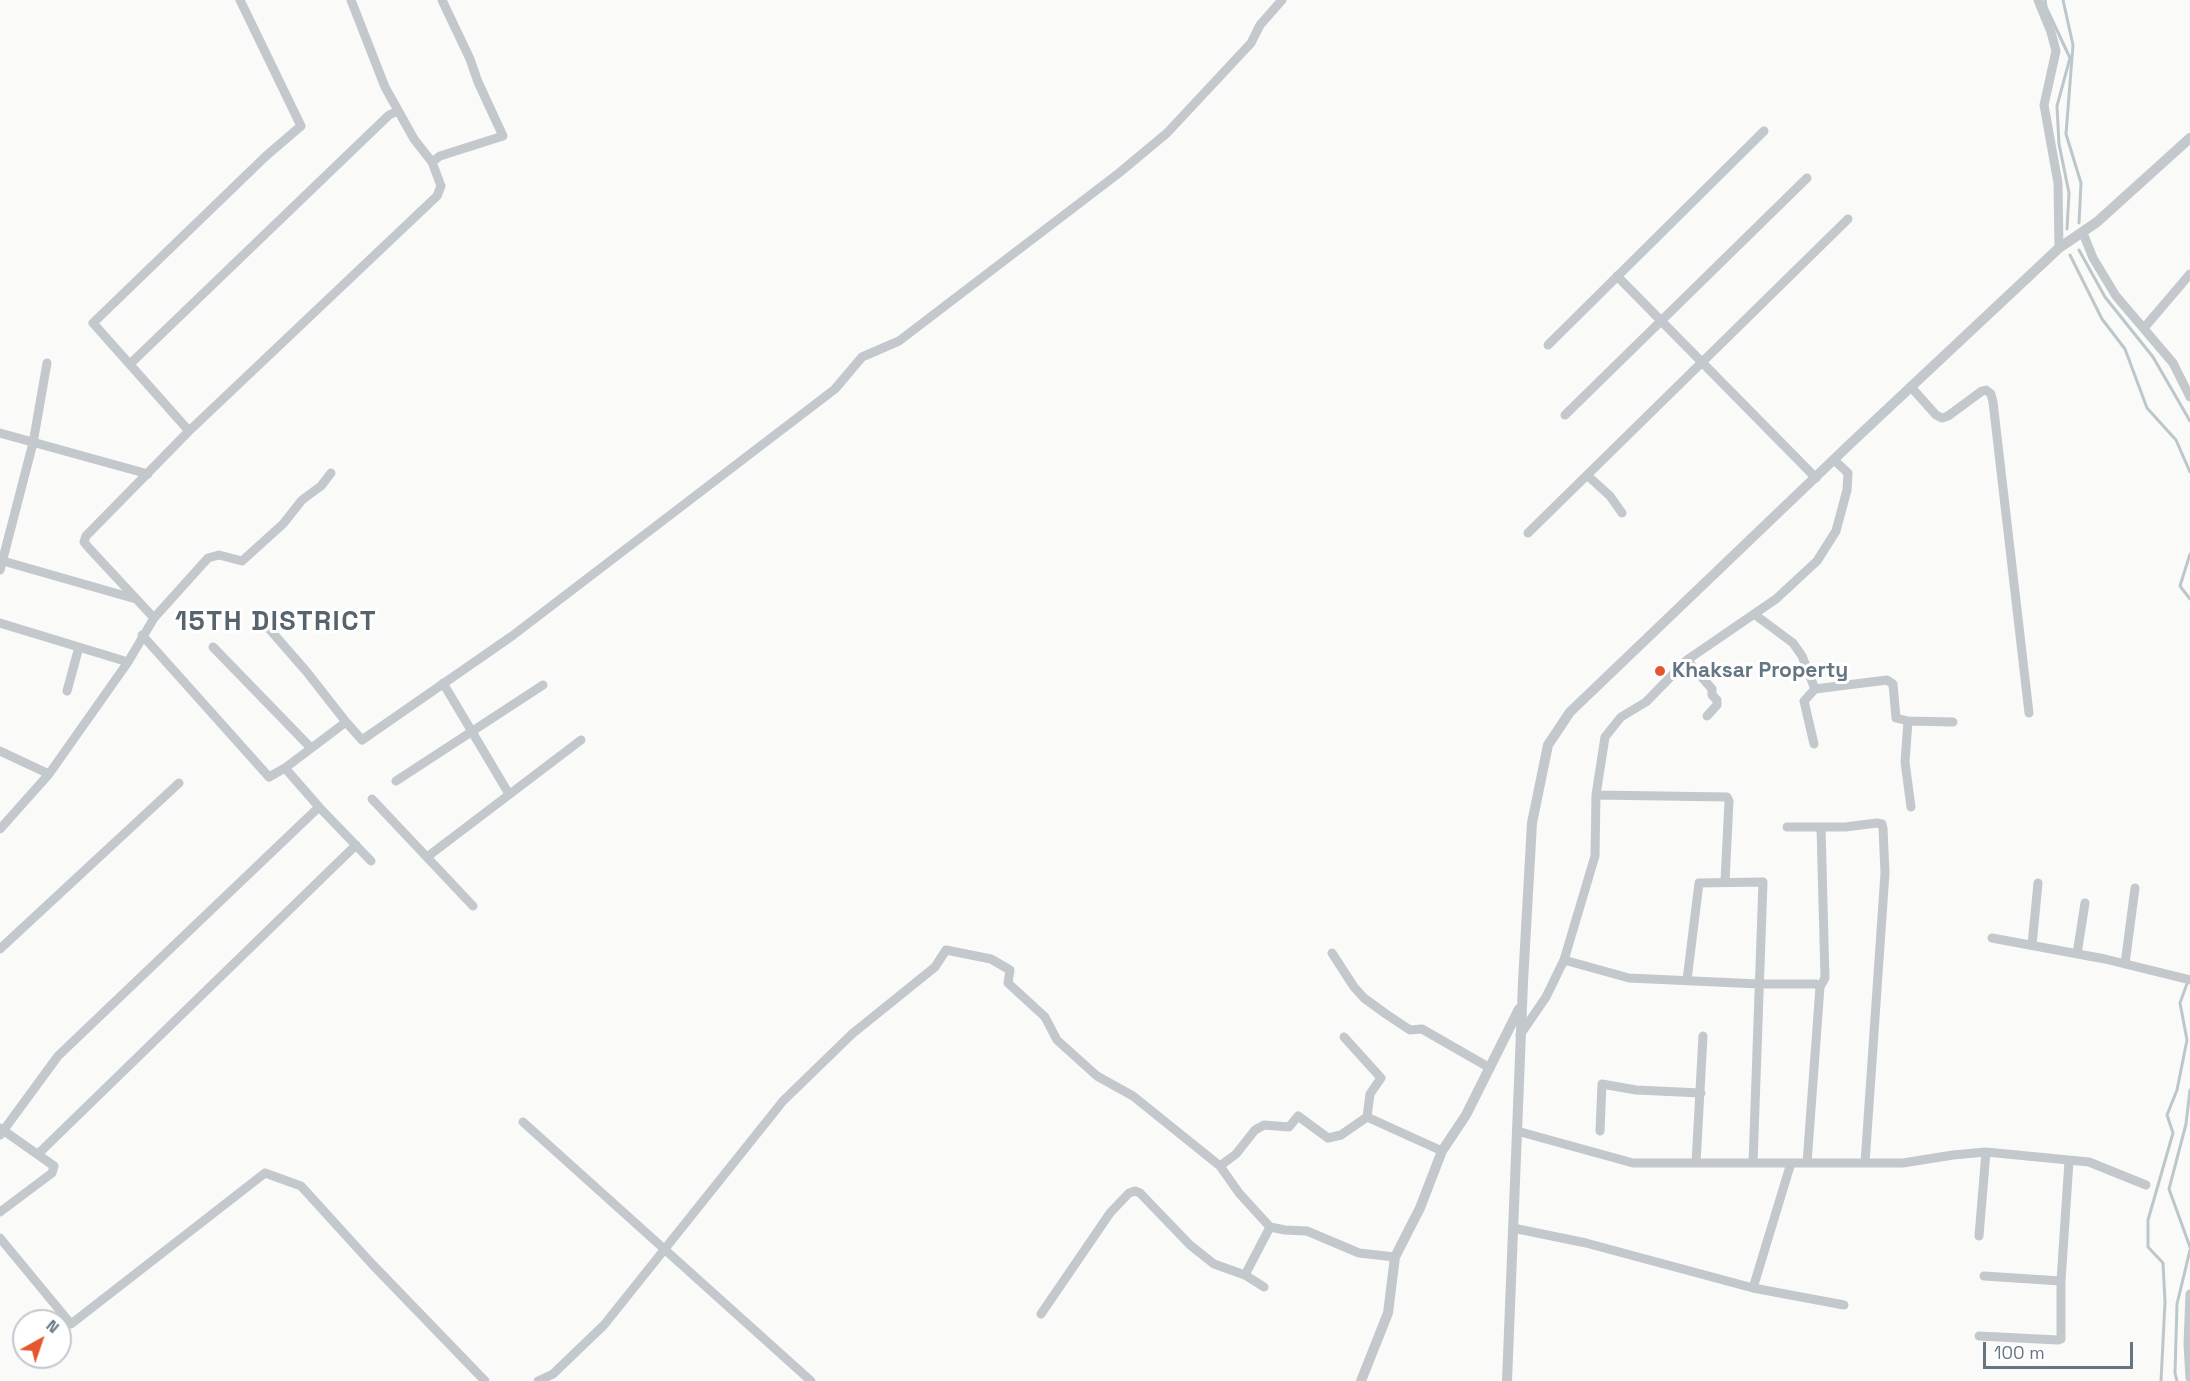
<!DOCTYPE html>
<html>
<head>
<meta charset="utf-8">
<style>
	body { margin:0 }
	#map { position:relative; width:2190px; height:1381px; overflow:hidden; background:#fafaf8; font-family:"Space Grotesk",sans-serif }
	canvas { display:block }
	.north { position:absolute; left:12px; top:1309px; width:60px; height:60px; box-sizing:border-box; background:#fff; border:2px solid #c1c8cd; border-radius:50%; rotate:40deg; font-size:16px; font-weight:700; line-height:24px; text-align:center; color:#657683 }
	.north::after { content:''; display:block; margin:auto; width:21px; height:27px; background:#e4572e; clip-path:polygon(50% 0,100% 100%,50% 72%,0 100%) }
	.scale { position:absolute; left:1983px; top:1342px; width:150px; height:27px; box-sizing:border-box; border:3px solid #657683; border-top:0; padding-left:8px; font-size:18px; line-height:21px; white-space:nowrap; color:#657683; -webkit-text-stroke:4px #fff; paint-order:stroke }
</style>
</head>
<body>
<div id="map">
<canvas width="2190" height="1381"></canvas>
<div class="north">N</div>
<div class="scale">100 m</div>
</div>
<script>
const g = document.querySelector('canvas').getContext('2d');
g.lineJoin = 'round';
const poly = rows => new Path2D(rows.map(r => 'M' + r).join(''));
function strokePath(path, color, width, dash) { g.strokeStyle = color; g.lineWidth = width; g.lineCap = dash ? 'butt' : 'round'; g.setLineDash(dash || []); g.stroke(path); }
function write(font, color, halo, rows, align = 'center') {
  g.font = font + ' "Space Grotesk",sans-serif'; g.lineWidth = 6; g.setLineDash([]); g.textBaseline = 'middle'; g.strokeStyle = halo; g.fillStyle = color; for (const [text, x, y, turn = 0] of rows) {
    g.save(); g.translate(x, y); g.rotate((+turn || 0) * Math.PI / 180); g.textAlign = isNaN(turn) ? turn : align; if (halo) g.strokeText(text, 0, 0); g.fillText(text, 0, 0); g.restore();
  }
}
strokePath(poly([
	[2045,0,2046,7,2070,58,2057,106,2059,144,2069,193,2067,229],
	[2063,0,2073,45,2066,134,2081,183,2079,223],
	[2079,250,2105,297,2153,357,2190,421],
	[2070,255,2102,319,2125,349,2147,408,2176,440,2190,472],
	[2190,554,2180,586,2190,599],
	[2190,1090,2186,1124,2169,1189,2190,1247],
	[2161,1381,2165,1302,2163,1263,2148,1247,2148,1220,2173,1133,2167,1115,2177,1090,2187,1040,2180,1003,2188,981],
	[2177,1381,2175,1373,2177,1304,2190,1250]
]), '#bbc7cb', 3);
strokePath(poly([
	[2038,0,2051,32,2056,51,2044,105,2058,183,2059,248],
	[432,162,440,156,503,136,478,82,470,59,442,0],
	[2083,233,2093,258,2116,296,2173,363,2190,397],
	[1617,276,1816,478],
	[2144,328,2190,274],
	[1548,345,1764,131],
	[130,364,389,115,398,111],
	[1911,387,1936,415,1942,418,1948,416,1982,391,1986,390,1991,394,1993,402,2029,713],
	[1565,415,1807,178],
	[189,431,93,323,266,156,301,126,240,0],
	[0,433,148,474],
	[1588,476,1610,496,1622,513],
	[1528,533,1848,219],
	[3,561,136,599],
	[0,570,33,443,47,363],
	[1754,614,1793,643,1802,656,1815,689],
	[258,616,306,671,346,722],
	[154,618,88,547,84,542,86,536,189,431,437,196,441,186,432,162,414,139,385,87,351,0],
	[0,623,128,662],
	[142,635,269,777,285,768,346,722,362,740,512,636,835,389,862,357,899,341,1119,173,1167,133,1251,43,1260,25,1282,0],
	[213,647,311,748],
	[1687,660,1712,689,1712,695,1717,700,1717,705,1707,716],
	[443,683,509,794],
	[67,691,79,647],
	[1908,721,1905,762,1911,807],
	[1814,744,1804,701,1815,689,1887,680,1893,684,1896,718,1908,721,1953,722],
	[0,751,49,774],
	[285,768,319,807,371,861],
	[396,781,543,685],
	[1596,795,1727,797,1729,801,1725,881],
	[372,799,473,906],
	[1787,827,1845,827,1877,823,1882,824,1883,828,1885,873,1865,1163],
	[0,829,49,774,128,662,154,618,208,558,219,555,242,561,283,524,302,500,321,486,331,473],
	[427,857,581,740],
	[1992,938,2105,959,2190,980],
	[2032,945,2038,883],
	[0,949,179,783],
	[1332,953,1354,987,1364,998,1386,1014,1410,1030,1422,1029,1490,1068],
	[2077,954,2085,903],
	[1564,960,1629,978,1759,984,1816,984,1820,987],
	[2125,964,2135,888],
	[1687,980,1699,883,1763,882,1753,1163],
	[1520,1035,1546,997,1564,960,1595,856,1596,795,1605,737,1621,717,1646,702,1687,660,1776,599,1817,561,1836,531,1847,490,1848,473,1834,460],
	[1344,1037,1381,1078,1370,1094,1367,1117],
	[523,1122,811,1381],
	[0,1128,54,1166,52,1173,0,1212],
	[1517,1131,1633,1163,1903,1163,1953,1155,1986,1152,2089,1162,2146,1185],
	[1600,1131,1602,1084,1636,1090,1701,1093],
	[0,1135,58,1056,319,807],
	[38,1154,356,845],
	[1696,1163,1703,1036],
	[1807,1163,1820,987,1825,978,1821,827],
	[1220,1166,1236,1154,1255,1130,1264,1125,1289,1127,1298,1116,1328,1138,1341,1135,1367,1117,1442,1151],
	[1513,1228,1586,1243,1753,1288,1844,1305],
	[1979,1236,1986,1152],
	[0,1238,71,1324,265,1173,301,1186,372,1264,485,1381],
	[1245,1275,1270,1227],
	[1984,1276,2061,1281],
	[1753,1288,1791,1163],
	[2190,1294,2188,1344,2190,1378],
	[1041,1314,1110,1213,1129,1193,1135,1191,1140,1193,1190,1245,1214,1264,1245,1275,1264,1287],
	[1979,1336,2058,1340,2061,1339,2061,1281,2069,1161],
	[538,1381,553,1374,604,1325,783,1101,852,1034,935,967,946,950,991,959,1010,970,1008,983,1045,1017,1057,1040,1097,1076,1133,1096,1220,1166,1239,1193,1270,1227,1285,1230,1307,1231,1359,1253,1395,1257]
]), '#c3c8cc', 9);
strokePath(poly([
	[1361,1381,1388,1313,1395,1257,1420,1208,1442,1151,1466,1115,1519,1009],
	[1507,1381,1523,982,1532,823,1548,745,1570,712,1850,444,2059,248,2097,222,2190,138]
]), '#c3c8cc', 10);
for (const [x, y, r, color] of [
	[1660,671,6,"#e4572e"]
]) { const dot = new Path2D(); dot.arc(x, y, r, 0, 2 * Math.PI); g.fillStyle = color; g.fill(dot); strokePath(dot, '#fff', 2); }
write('bold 21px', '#657683', '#fff', [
	["Khaksar Property",1672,671]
], 'left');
g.letterSpacing = '1.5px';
write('bold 27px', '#57646e', '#fff', [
	["15TH DISTRICT",276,623]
]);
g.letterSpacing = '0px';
</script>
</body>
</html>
